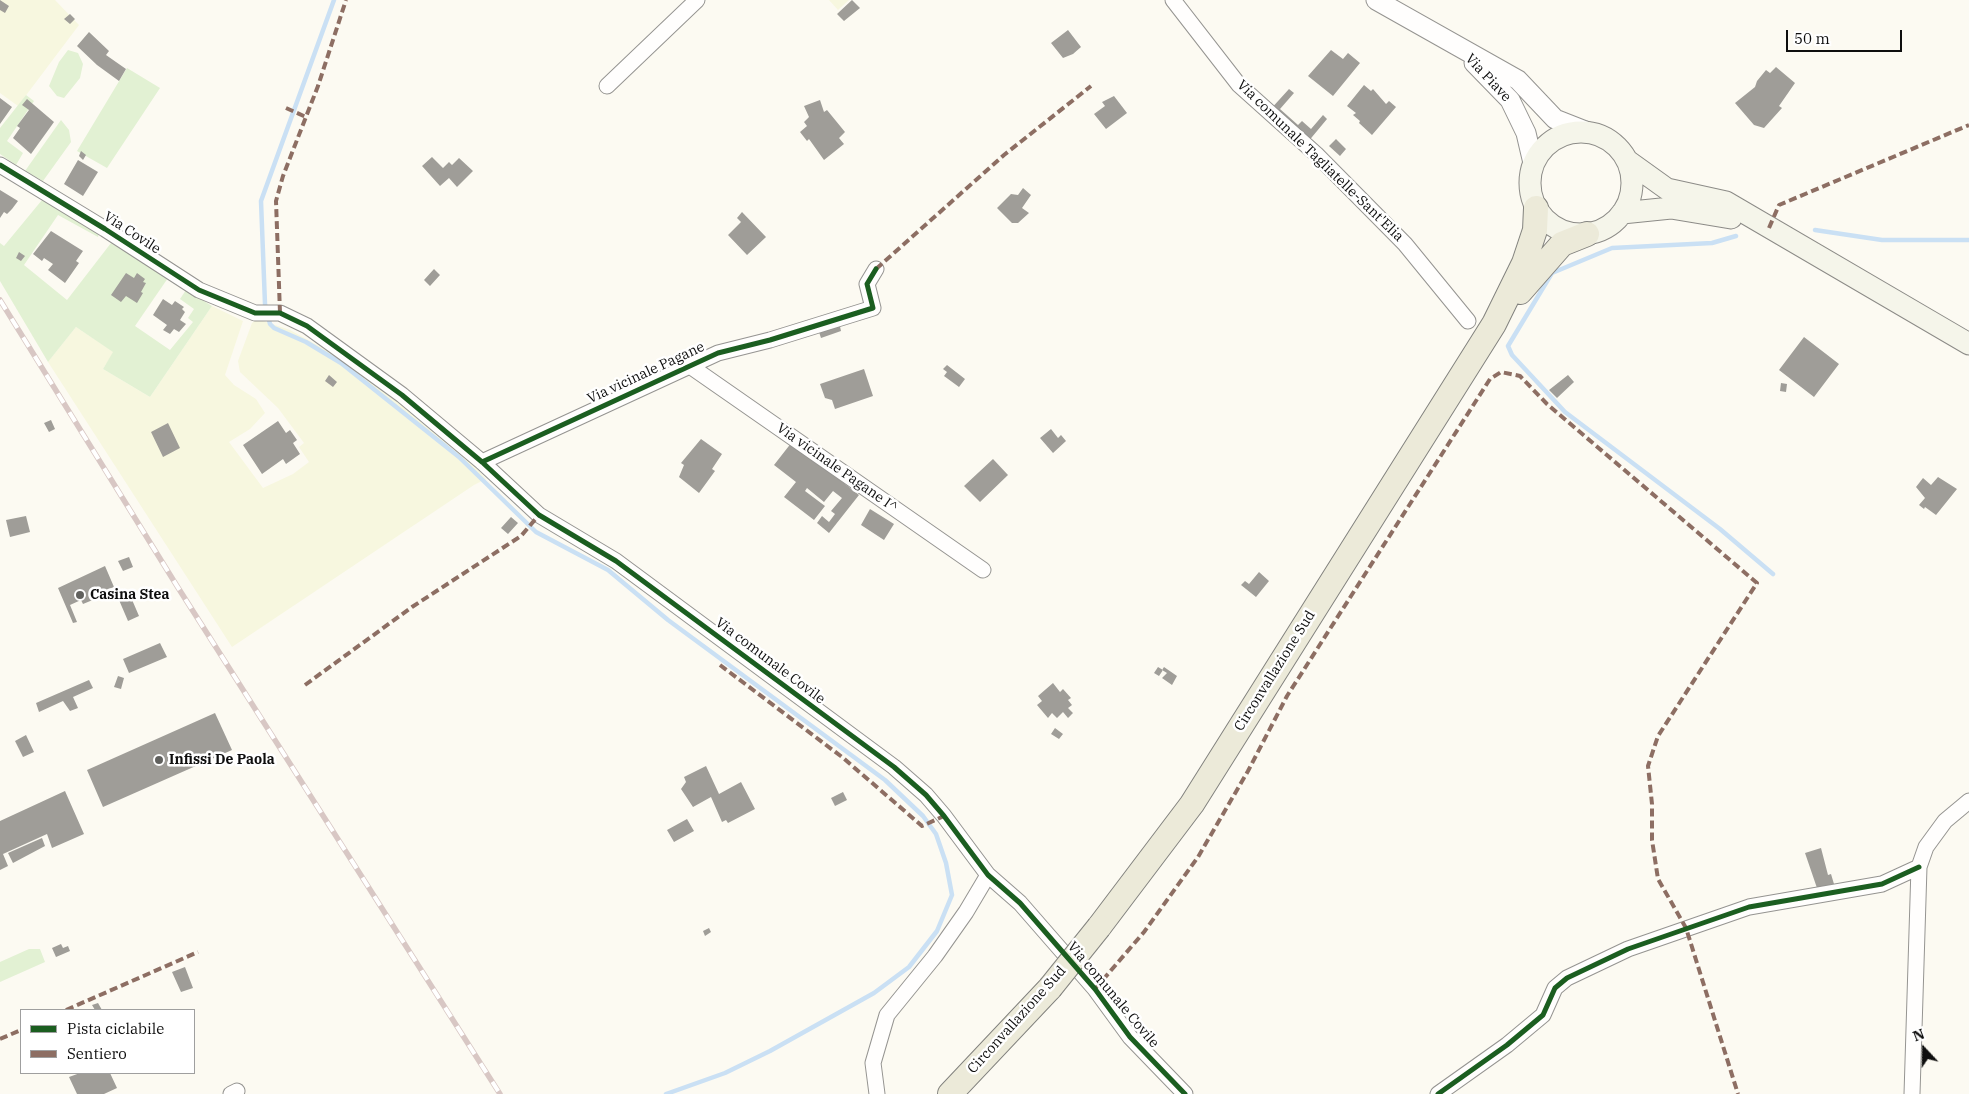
<!DOCTYPE html>
<html>
<head>
<meta charset="utf-8">
<style>
	body { margin:0 }
	#map { position:relative; width:1969px; height:1094px; overflow:hidden; background:#fcfaf2; font-family:"IBM Plex Serif",serif }
	canvas { display:block }
	.legend { position:absolute; left:20px; top:1009px; width:175px; height:65px; box-sizing:border-box; background:#fff; border:1px solid #9f9f9f; margin:0; padding:6px 9px; list-style:none; font-size:15px; color:#0e0e0e }
	.legend li { display:flex; align-items:center; gap:10px; height:25px }
	.legend b { width:25px; border:1px solid #9f9f9f }
	.north { position:absolute; left:1899px; top:1024px; width:50px; height:50px; -webkit-text-stroke:4px #fff; paint-order:stroke; rotate:339deg; font-size:14px; font-weight:700; line-height:20px; text-align:center; color:#0e0e0e }
	.north::after { content:''; display:block; margin:auto; width:18px; height:22px; background:#0e0e0e; clip-path:polygon(50% 0,100% 100%,50% 72%,0 100%) }
	.scale { position:absolute; left:1786px; top:30px; width:116px; height:22px; box-sizing:border-box; border:2px solid #0e0e0e; border-top:0; padding-left:6px; font-size:15px; line-height:18px; white-space:nowrap; color:#0e0e0e; -webkit-text-stroke:4px #fff; paint-order:stroke }
</style>
</head>
<body>
<div id="map">
<canvas width="1969" height="1094"></canvas>
<ul class="legend">
<li><b style="height:6px;background:#1b5e20"></b>Pista ciclabile</li>
<li><b style="height:6px;background:#8d6e63"></b>Sentiero</li>
</ul>
<div class="north">N</div>
<div class="scale">50 m</div>
</div>
<script>
const g = document.querySelector('canvas').getContext('2d');
g.lineJoin = 'round';
function fill(path, color) { g.fillStyle = color; g.fill(path, 'evenodd'); }
const poly = rows => new Path2D(rows.map(r => 'M' + r).join(''));
function strokePath(path, color, width, dash) { g.strokeStyle = color; g.lineWidth = width; g.lineCap = dash ? 'butt' : 'round'; g.setLineDash(dash || []); g.stroke(path); }
function write(font, color, halo, rows, align = 'center') {
  g.font = font + ' "IBM Plex Serif",serif'; g.lineWidth = 5; g.setLineDash([]); g.textBaseline = 'middle'; g.strokeStyle = halo; g.fillStyle = color; for (const [text, x, y, turn = 0] of rows) {
    g.save(); g.translate(x, y); g.rotate((+turn || 0) * Math.PI / 180); g.textAlign = isNaN(turn) ? turn : align; if (halo) g.strokeText(text, 0, 0); g.fillText(text, 0, 0); g.restore();
  }
}
fill(poly([
	[0,0,55,0,79,25,18,106,0,93],
	[829,0,849,0,838,10],
	[212,306,243,321,225,375,234,385,256,399,265,413,250,429,229,442,263,488,293,474,309,462,299,447,304,443,278,408,240,372,238,361,252,323,257,319,290,330,330,352,414,414,471,462,486,479,474,485,232,647,48,362,76,327,114,352,103,369,150,397]
]), '#f7f7df');
fill(poly([
	[68,50,78,53,83,64,80,78,64,98,57,96,49,86,59,62],
	[127,68,160,88,107,168,77,151],
	[26,95,34,101,7,141,23,153,16,165,0,154,0,128],
	[61,120,69,130,71,142,43,181,25,171],
	[42,200,99,233,98,237,58,215,24,265,67,300,111,243,168,278,135,326,170,350,193,322,188,318,194,309,180,299,186,290,212,306,150,397,103,369,113,352,76,327,48,362,0,281,0,243,4,246],
	[29,949,40,949,45,962,0,982,0,962]
]), '#e2f1d3');
strokePath(poly([
	[334,0,261,201,265,304,270,324,274,328,306,342,341,363,459,457,536,532,608,570,668,620,885,780,923,816,936,834,946,863,952,895,937,931,909,967,874,993,770,1051,725,1073,666,1094],
	[1815,230,1882,240,1969,240],
	[1736,236,1712,243,1612,248,1552,273,1508,346,1512,355,1565,412,1720,529,1773,574]
]), '#cae0f4', 4.5);
fill(poly([
	[0,0,9,6,5,13,0,10],
	[852,0,860,8,844,21,837,14],
	[70,14,75,19,70,24,64,19],
	[1068,30,1081,47,1073,54,1063,58,1051,43],
	[89,32,109,51,106,55,126,69,119,81,97,65,77,46],
	[1331,50,1343,59,1348,53,1360,63,1333,96,1308,76],
	[1776,67,1795,83,1779,106,1782,108,1764,128,1754,125,1735,103,1755,87,1757,81,1766,70,1770,73],
	[1364,85,1371,91,1373,89,1386,104,1389,101,1396,107,1372,135,1359,123,1360,121,1353,115,1356,113,1347,106],
	[1289,89,1294,93,1280,109,1298,125,1302,121,1311,129,1323,115,1327,119,1307,143,1269,111],
	[1114,96,1127,113,1106,129,1094,114,1105,106,1102,102],
	[0,98,12,107,0,124],
	[27,99,54,122,31,154,13,138,20,128,17,126,29,110,22,105],
	[820,100,824,112,827,110,845,132,839,138,844,144,824,160,809,139,807,141,800,132,807,126,804,122,809,117,804,106],
	[1336,139,1346,149,1340,156,1329,146],
	[81,151,86,155,83,160,79,156],
	[432,157,443,168,449,162,452,165,459,158,473,171,457,187,449,178,440,186,422,166],
	[78,160,98,172,83,196,64,184],
	[1023,188,1031,195,1022,208,1029,213,1018,223,1012,223,997,208,1011,194,1018,195],
	[0,190,18,201,12,209,7,214,4,212,0,218],
	[742,212,766,237,747,255,728,235,741,222,737,218],
	[51,231,83,251,76,261,79,263,65,283,48,270,53,264,44,258,42,261,33,254],
	[19,252,25,256,21,261,16,258],
	[434,269,440,275,430,286,424,280],
	[126,273,134,278,137,273,145,279,143,282,146,283,141,292,143,293,137,303,126,296,121,302,111,295],
	[163,299,172,305,175,301,184,307,182,309,185,312,180,320,186,324,179,332,174,329,170,334,163,330,167,325,153,315],
	[839,322,841,331,821,338,818,329],
	[1804,337,1839,364,1814,397,1779,370],
	[947,365,965,379,959,387,944,376,947,372,943,369],
	[864,369,873,396,835,409,832,400,825,398,820,384],
	[329,375,337,382,333,387,325,381],
	[1568,375,1574,382,1557,398,1549,390],
	[1781,383,1787,384,1786,392,1780,391],
	[51,420,55,429,49,432,44,423],
	[278,421,286,433,290,430,297,440,293,443,300,454,286,464,283,459,262,474,243,445],
	[168,423,180,448,163,457,151,432],
	[1051,429,1058,438,1061,435,1066,441,1053,453,1040,438],
	[701,439,722,454,712,469,715,471,699,493,679,477,684,465,681,463],
	[792,442,859,495,829,533,817,523,822,516,829,522,835,514,831,511,842,498,833,491,824,502,807,488,805,491,825,506,814,520,784,497,796,482,774,465],
	[993,459,1008,475,980,502,964,486],
	[1938,477,1957,489,1936,515,1925,507,1924,509,1919,505,1925,498,1916,487,1923,478,1931,485],
	[870,509,894,524,884,540,861,525],
	[26,516,30,532,10,537,6,520],
	[511,517,518,523,508,534,501,528],
	[129,557,133,567,123,571,118,561],
	[105,566,114,587,98,593,100,597,83,604,81,600,70,605,77,622,73,623,58,588],
	[1259,572,1269,581,1256,597,1241,585,1245,581,1249,584],
	[130,595,139,616,128,621,119,600],
	[160,643,167,657,129,673,123,659],
	[1158,667,1163,670,1159,676,1154,673],
	[1164,667,1177,676,1172,685,1162,678,1167,673,1162,670],
	[118,676,124,678,121,689,114,687],
	[89,680,93,688,73,697,78,708,70,711,63,701,39,712,36,703],
	[1053,683,1060,692,1063,689,1071,698,1068,700,1072,705,1068,708,1073,713,1068,718,1063,712,1057,718,1052,713,1048,718,1037,705,1042,701,1038,696],
	[215,713,232,750,103,807,87,770],
	[1055,728,1063,734,1059,739,1051,734],
	[26,735,34,752,23,757,15,741],
	[706,766,719,794,741,782,755,809,728,823,726,820,722,822,711,797,693,807,681,789,686,782,684,777],
	[65,791,84,834,52,848,47,834,3,854,8,866,0,870,0,821],
	[843,792,847,800,835,806,831,798],
	[687,819,694,831,674,842,667,830],
	[42,838,45,846,13,863,8,853],
	[1821,848,1828,875,1831,874,1834,884,1817,888,1805,853],
	[709,928,711,932,705,936,703,931],
	[61,944,63,948,68,946,70,951,56,957,52,948],
	[185,967,193,988,181,992,172,972],
	[98,1003,102,1010,95,1010,92,1005],
	[80,1073,110,1073,117,1088,104,1094,77,1094,69,1077]
]), '#9f9d98');
const minor = poly([
	[1173,0,1239,85,1316,154,1405,244,1468,321],
	[607,86,697,0],
	[0,165,105,229,199,290,255,313,280,313,307,326,402,395,482,462,539,515,616,561,894,767,926,795,944,816,988,875,1020,903,1095,989,1130,1037,1185,1094],
	[690,366,983,570],
	[482,462,718,353,770,340,873,308,867,284,876,269],
	[231,1094,237,1091],
	[877,1094,873,1063,887,1015,935,956,966,912,988,875],
	[1438,1094,1507,1045,1543,1015,1555,988,1567,978,1628,949,1749,907,1882,884,1919,867],
	[1912,1094,1919,867,1926,847,1945,821,1969,801]
]);
const tertiary = poly([
	[1376,0,1518,80,1555,119,1588,132],
	[1474,63,1510,100,1526,133,1533,163]
]);
const secondary = poly([
	'1530 183a51 51 0 1 1 102 0a51 51 0 1 1-102 0Z',
	[1628,161,1667,189,1726,202,1969,344],
	[1622,213,1671,208,1731,218]
]);
const primary = poly([
	[1520,292,1562,244,1587,234],
	[1099,927,1192,804,1494,324,1524,263,1535,230,1536,208],
	[950,1094,1050,988]
]);
strokePath(minor, '#959491', 17);
strokePath(tertiary, '#959491', 21);
strokePath(secondary, '#8c8b87', 23);
strokePath(primary, '#82827e', 26);
strokePath(minor, '#fffefd', 15);
strokePath(tertiary, '#fffefd', 19);
strokePath(secondary, '#f5f5ea', 21);
strokePath(primary, '#ecead9', 24);
const rail = poly([
	[0,300,177,586,500,1094]
]);
strokePath(rail, '#d8c7c4', 5.5);
strokePath(rail, '#fff', 4, [11]);
const primaryBridge = poly([
	[1050,988,1099,927]
]);
strokePath(primaryBridge, '#82827e', 26, []);
strokePath(primaryBridge, '#ecead9', 24);
strokePath(poly([
	[286,108,306,117],
	[1769,228,1779,205,1969,125],
	[876,269,1004,155,1091,86],
	[280,313,276,201,283,176,318,86,346,0],
	[720,665,842,757,922,826,944,816],
	[305,685,412,607,521,536,539,515],
	[1095,989,1144,932,1198,857,1248,771,1287,696,1490,379,1501,372,1520,376,1547,404,1757,583,1658,736,1648,766,1652,804,1652,840,1658,879,1686,928,1738,1094],
	[66,1010,198,952],
	[0,1039,21,1030]
]), '#8d6e63', 4, [8, 4]);
strokePath(poly([
	[0,165,105,229,199,290,255,313,280,313,307,326,402,395,482,462,539,515,616,561,894,767,926,795,944,816,988,875,1020,903,1095,989,1130,1037,1185,1094],
	[482,462,718,353,770,340,873,308,867,284,876,269],
	[1438,1094,1507,1045,1543,1015,1555,988,1567,978,1628,949,1749,907,1882,884,1919,867]
]), '#1b5e20', 5);
for (const [x, y, r, color] of [
	[80,595,5,"#61615e"],
	[159,760,5,"#61615e"]
]) { const dot = new Path2D(); dot.arc(x, y, r, 0, 2 * Math.PI); g.fillStyle = color; g.fill(dot); strokePath(dot, '#fff', 2); }
write('14px', '#0e0e0e', '#fff', [
	["Via Piave",1488,78,47],
	["Via comunale Tagliatelle-Sant'Elia",1320,161,44],
	["Via Covile",132,233,33],
	["Via vicinale Pagane",646,373,-25],
	["Via vicinale Pagane I^",837,468,35],
	["Via comunale Covile",770,661,37],
	["Circonvallazione Sud",1275,671,-58],
	["Via comunale Covile",1113,995,50],
	["Circonvallazione Sud",1017,1020,-48]
]);
write('bold 14px', '#0e0e0e', '#fff', [
	["Casina Stea",90,595],
	["Infissi De Paola",169,760]
], 'left');
</script>
</body>
</html>
